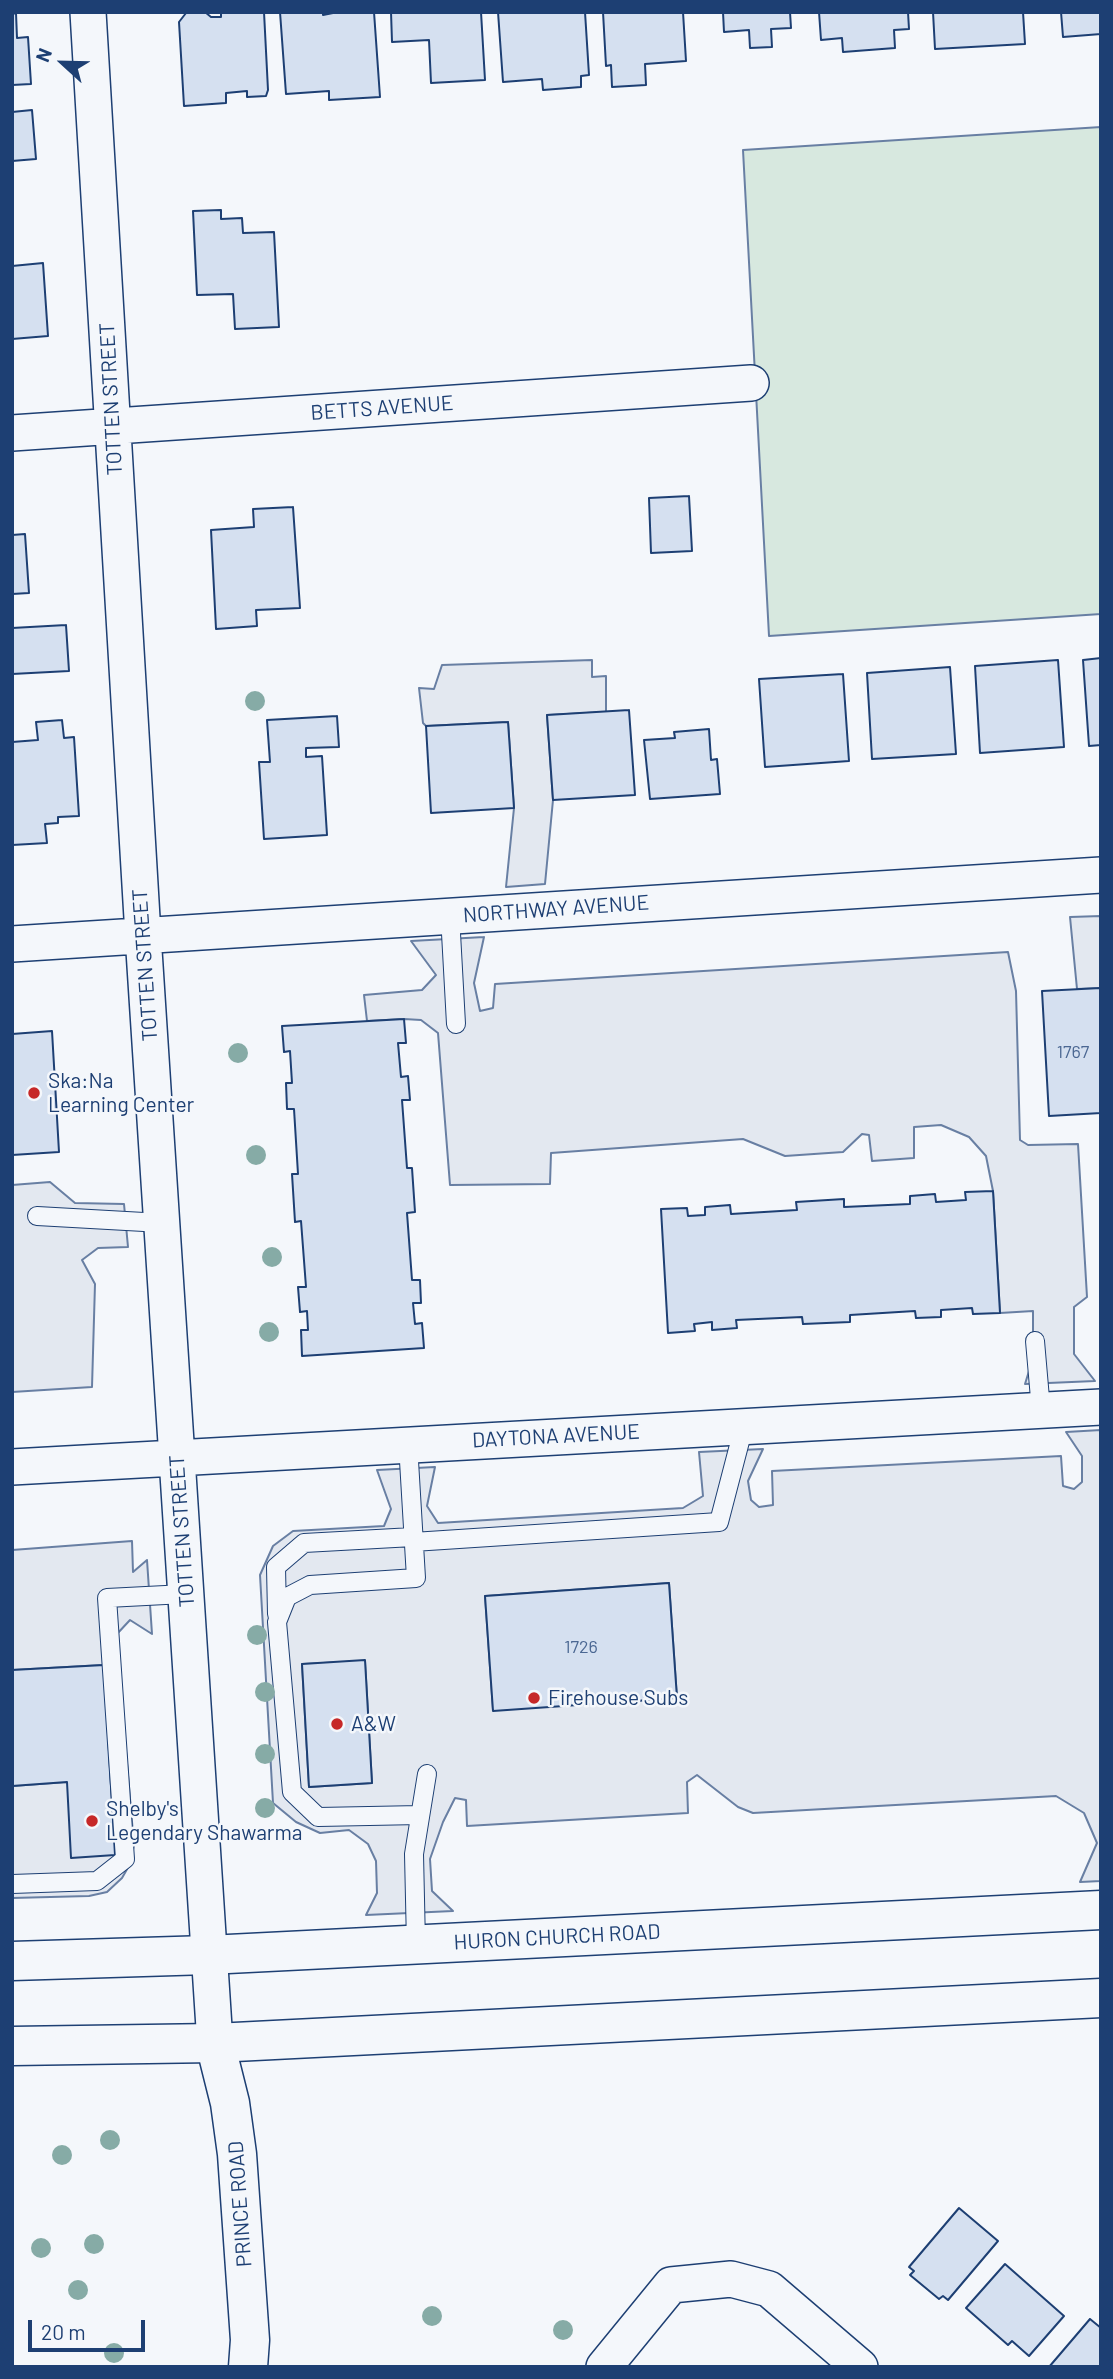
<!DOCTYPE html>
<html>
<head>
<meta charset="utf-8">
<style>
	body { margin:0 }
	#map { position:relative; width:1113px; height:2379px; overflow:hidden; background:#f4f7fb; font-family:Barlow,sans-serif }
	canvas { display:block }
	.frame { position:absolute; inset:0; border:14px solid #1d3f73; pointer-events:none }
	.north { position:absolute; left:28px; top:28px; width:70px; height:70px; -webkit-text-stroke:5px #f4f7fb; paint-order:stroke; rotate:292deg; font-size:19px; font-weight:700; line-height:28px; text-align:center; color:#1d3f73 }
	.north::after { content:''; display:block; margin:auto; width:24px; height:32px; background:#1d3f73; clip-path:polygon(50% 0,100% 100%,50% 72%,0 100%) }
	.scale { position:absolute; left:28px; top:2320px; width:117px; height:32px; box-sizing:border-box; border:4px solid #1d3f73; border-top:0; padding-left:9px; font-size:21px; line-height:24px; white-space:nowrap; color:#1d3f73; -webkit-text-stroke:5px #f4f7fb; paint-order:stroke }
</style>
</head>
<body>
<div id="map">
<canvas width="1113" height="2379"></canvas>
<div class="frame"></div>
<div class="north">N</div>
<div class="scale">20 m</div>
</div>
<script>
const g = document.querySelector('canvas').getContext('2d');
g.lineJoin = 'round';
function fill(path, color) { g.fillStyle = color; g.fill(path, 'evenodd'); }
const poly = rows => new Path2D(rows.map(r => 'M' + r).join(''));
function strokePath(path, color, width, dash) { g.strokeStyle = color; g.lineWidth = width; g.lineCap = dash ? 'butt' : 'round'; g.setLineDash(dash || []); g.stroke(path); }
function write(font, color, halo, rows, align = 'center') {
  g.font = font + ' Barlow,sans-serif'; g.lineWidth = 5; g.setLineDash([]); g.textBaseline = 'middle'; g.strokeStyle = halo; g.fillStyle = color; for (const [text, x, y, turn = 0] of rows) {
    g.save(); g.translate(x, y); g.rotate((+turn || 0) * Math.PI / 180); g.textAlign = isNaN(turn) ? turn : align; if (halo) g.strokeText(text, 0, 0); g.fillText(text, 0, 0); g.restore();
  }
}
const green = poly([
	[1101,127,1101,614,769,636,743,150,1101,127]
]);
fill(green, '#d7e8df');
strokePath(green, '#687fa3', 2);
const parking = poly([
	[592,660,592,677,606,676,606,712,547,715,553,800,545,884,506,887,514,808,508,722,426,726,423,723,419,688,434,689,442,665,592,660],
	[1101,916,1101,988,1077,989,1070,917,1101,916],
	[484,937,474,983,480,1011,493,1008,495,984,1008,952,1016,991,1020,1140,1028,1145,1078,1144,1087,1297,1074,1307,1074,1354,1095,1381,1025,1384,1033,1358,1033,1311,1000,1313,993,1191,986,1156,969,1137,941,1125,914,1127,914,1158,872,1161,869,1135,862,1134,843,1152,785,1156,743,1139,551,1153,550,1184,450,1185,438,1033,421,1020,404,1019,367,1021,364,995,422,990,436,975,411,941,484,937],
	[50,1182,75,1203,124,1204,128,1247,98,1248,82,1260,95,1284,92,1387,12,1392,12,1185,50,1182],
	[1101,1430,1101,1881,1080,1882,1097,1843,1084,1813,1056,1796,753,1813,738,1807,697,1775,687,1782,688,1813,467,1826,466,1800,455,1798,443,1822,430,1859,432,1891,453,1911,366,1915,377,1893,376,1861,368,1844,349,1830,320,1833,296,1822,273,1803,260,1575,273,1546,293,1531,384,1526,391,1509,377,1470,435,1467,427,1506,438,1523,683,1508,703,1496,699,1452,763,1449,748,1481,751,1500,759,1507,773,1505,772,1471,1061,1456,1063,1486,1074,1489,1082,1482,1082,1456,1066,1432,1101,1430],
	[669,1583,677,1698,493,1710,485,1596,669,1583],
	[365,1661,372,1783,309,1787,302,1664,365,1661],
	[132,1541,133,1572,147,1560,152,1634,130,1620,116,1635,134,1845,130,1864,122,1878,107,1892,89,1896,12,1898,12,1786,67,1782,103,1665,12,1670,12,1550,132,1541]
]);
fill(parking, '#e3e8f0');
strokePath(parking, '#687fa3', 2);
const building = poly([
	[205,12,211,17,221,17,221,12,264,12,268,90,266,96,247,97,247,91,226,93,226,103,184,106,179,22,186,13,205,12],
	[280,12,323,12,323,15,338,12,374,12,380,97,329,100,329,91,286,94,280,12],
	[391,12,481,12,485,80,431,83,429,40,392,42,391,12],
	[498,12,585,12,589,75,581,76,581,87,543,90,542,79,503,82,498,12],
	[603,12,683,12,686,61,645,64,646,85,612,87,611,65,606,66,603,12],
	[723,12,790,12,791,28,771,29,772,47,750,48,749,30,724,32,723,12],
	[819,12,908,12,909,29,894,30,895,48,843,52,842,38,821,40,819,12],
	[933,12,1023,12,1025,44,935,49,933,12],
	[1061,12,1101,12,1101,34,1063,37,1061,12],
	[16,13,17,38,28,37,31,84,12,85,12,14,16,13],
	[32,110,36,159,12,161,12,112,32,110],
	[221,210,221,219,242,218,243,233,274,232,279,327,235,329,233,294,197,295,193,211,221,210],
	[43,263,48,336,12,339,12,266,43,263],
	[689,496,692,551,651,553,649,498,689,496],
	[293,507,300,608,256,610,257,626,216,629,211,530,254,527,253,509,293,507],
	[25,534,29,593,12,594,12,535,25,534],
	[66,625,69,671,12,674,12,628,66,625],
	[1101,658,1101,745,1089,746,1083,660,1101,658],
	[1058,660,1064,747,980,753,975,666,1058,660],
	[950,667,956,754,872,759,867,673,950,667],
	[843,674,849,761,765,767,759,679,843,674],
	[629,710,635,795,553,800,547,715,629,710],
	[337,716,339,747,306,748,306,757,322,756,327,835,264,839,259,762,270,762,267,720,337,716],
	[62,720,64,738,74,737,79,816,58,817,58,823,45,824,47,843,12,845,12,742,38,740,36,722,62,720],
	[508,722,514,808,431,813,426,726,508,722],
	[709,729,711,760,717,759,720,794,650,799,644,740,675,738,674,732,709,729],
	[1101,988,1101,1113,1049,1116,1042,991,1101,988],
	[404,1019,406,1043,398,1043,401,1077,408,1076,410,1100,402,1100,407,1168,412,1168,415,1212,407,1213,412,1280,420,1280,421,1303,413,1303,415,1324,422,1323,424,1348,302,1356,301,1330,308,1330,307,1311,300,1312,298,1287,306,1287,301,1221,295,1222,292,1174,298,1174,294,1109,287,1109,286,1083,292,1083,290,1051,284,1052,282,1026,404,1019],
	[52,1031,59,1152,12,1155,12,1034,52,1031],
	[993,1191,1000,1313,973,1314,972,1308,941,1310,941,1317,916,1318,915,1311,850,1315,850,1322,803,1324,802,1317,736,1320,737,1328,712,1330,712,1322,694,1324,695,1331,668,1333,661,1209,687,1208,688,1216,705,1215,705,1207,730,1205,731,1214,797,1210,796,1202,844,1199,844,1207,910,1204,910,1196,935,1194,936,1202,966,1200,965,1192,993,1191],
	[669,1583,677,1698,493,1711,485,1596,669,1583],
	[365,1660,372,1783,309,1787,302,1664,365,1660],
	[104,1665,115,1855,71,1858,67,1782,12,1786,12,1670,104,1665],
	[959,2208,998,2241,948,2300,943,2296,939,2299,910,2275,914,2271,909,2267,959,2208],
	[1005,2264,1064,2316,1029,2356,1012,2341,1008,2345,966,2308,1005,2264],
	[1090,2319,1101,2328,1101,2367,1049,2367,1090,2319]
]);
fill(building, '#d5e0f0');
strokePath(building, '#1d3f73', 2);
const lane = poly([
	[450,915,456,1024],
	[37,1216,162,1223],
	[1035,1341,1041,1410],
	[408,1444,416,1578,310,1585,287,1597,277,1622,292,1792,318,1817,420,1815],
	[413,1542,719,1522,744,1426],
	[277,1614,276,1567,304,1543,413,1537],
	[12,1884,97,1881,125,1859,107,1598,185,1594],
	[416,1944,414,1854,427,1774]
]);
const street = poly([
	[88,12,143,935,215,2043],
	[12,433,751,383],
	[12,944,1101,875],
	[12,1467,1101,1407],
	[604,2367,671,2285,731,2279,769,2289,860,2367]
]);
const secondary = poly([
	[215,2043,230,2103,237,2154,250,2340,248,2367]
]);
const highway = poly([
	[12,1961,208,1955,1101,1910],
	[12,2046,215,2043,1101,1998]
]);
strokePath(lane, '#1d3f73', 20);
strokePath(street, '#1d3f73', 38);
strokePath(secondary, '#1d3f73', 41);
strokePath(highway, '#1d3f73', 41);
strokePath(lane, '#f4f7fb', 18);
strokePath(street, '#f4f7fb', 35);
strokePath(secondary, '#f4f7fb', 38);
strokePath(highway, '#f4f7fb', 38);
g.fillStyle = '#86aba6';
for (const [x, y] of [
	[255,701],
	[238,1053],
	[256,1155],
	[272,1257],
	[269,1332],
	[257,1635],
	[265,1692],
	[265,1754],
	[265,1808],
	[110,2140],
	[62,2155],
	[94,2244],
	[41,2248],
	[78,2290],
	[432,2316],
	[563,2330],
	[114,2353]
]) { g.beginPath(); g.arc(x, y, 10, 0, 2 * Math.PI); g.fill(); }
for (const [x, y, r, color] of [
	[34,1093,7,"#c62828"],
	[534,1698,7,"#c62828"],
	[337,1724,7,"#c62828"],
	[92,1821,7,"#c62828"]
]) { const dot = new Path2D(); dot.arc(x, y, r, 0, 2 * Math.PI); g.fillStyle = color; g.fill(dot); strokePath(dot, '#f4f7fb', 2.5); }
write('18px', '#4b6792', null, [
	["1767",1073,1052],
	["1726",581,1647]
]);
write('21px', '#1d3f73', '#f4f7fb', [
	["TOTTEN STREET",111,399,-93],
	["BETTS AVENUE",382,408,-4],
	["NORTHWAY AVENUE",556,909,-4],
	["TOTTEN STREET",145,965,-94],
	["DAYTONA AVENUE",556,1436,-3],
	["TOTTEN STREET",182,1531,-94],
	["HURON CHURCH ROAD",557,1937,-3],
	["PRINCE ROAD",240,2204,-94]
]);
write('21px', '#1d3f73', '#f4f7fb', [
	["Ska:Na",48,1081],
	["Learning Center",48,1105],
	["Firehouse Subs",548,1698],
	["A&W",351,1724],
	["Shelby's",106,1809],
	["Legendary Shawarma",106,1833]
], 'left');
</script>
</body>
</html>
